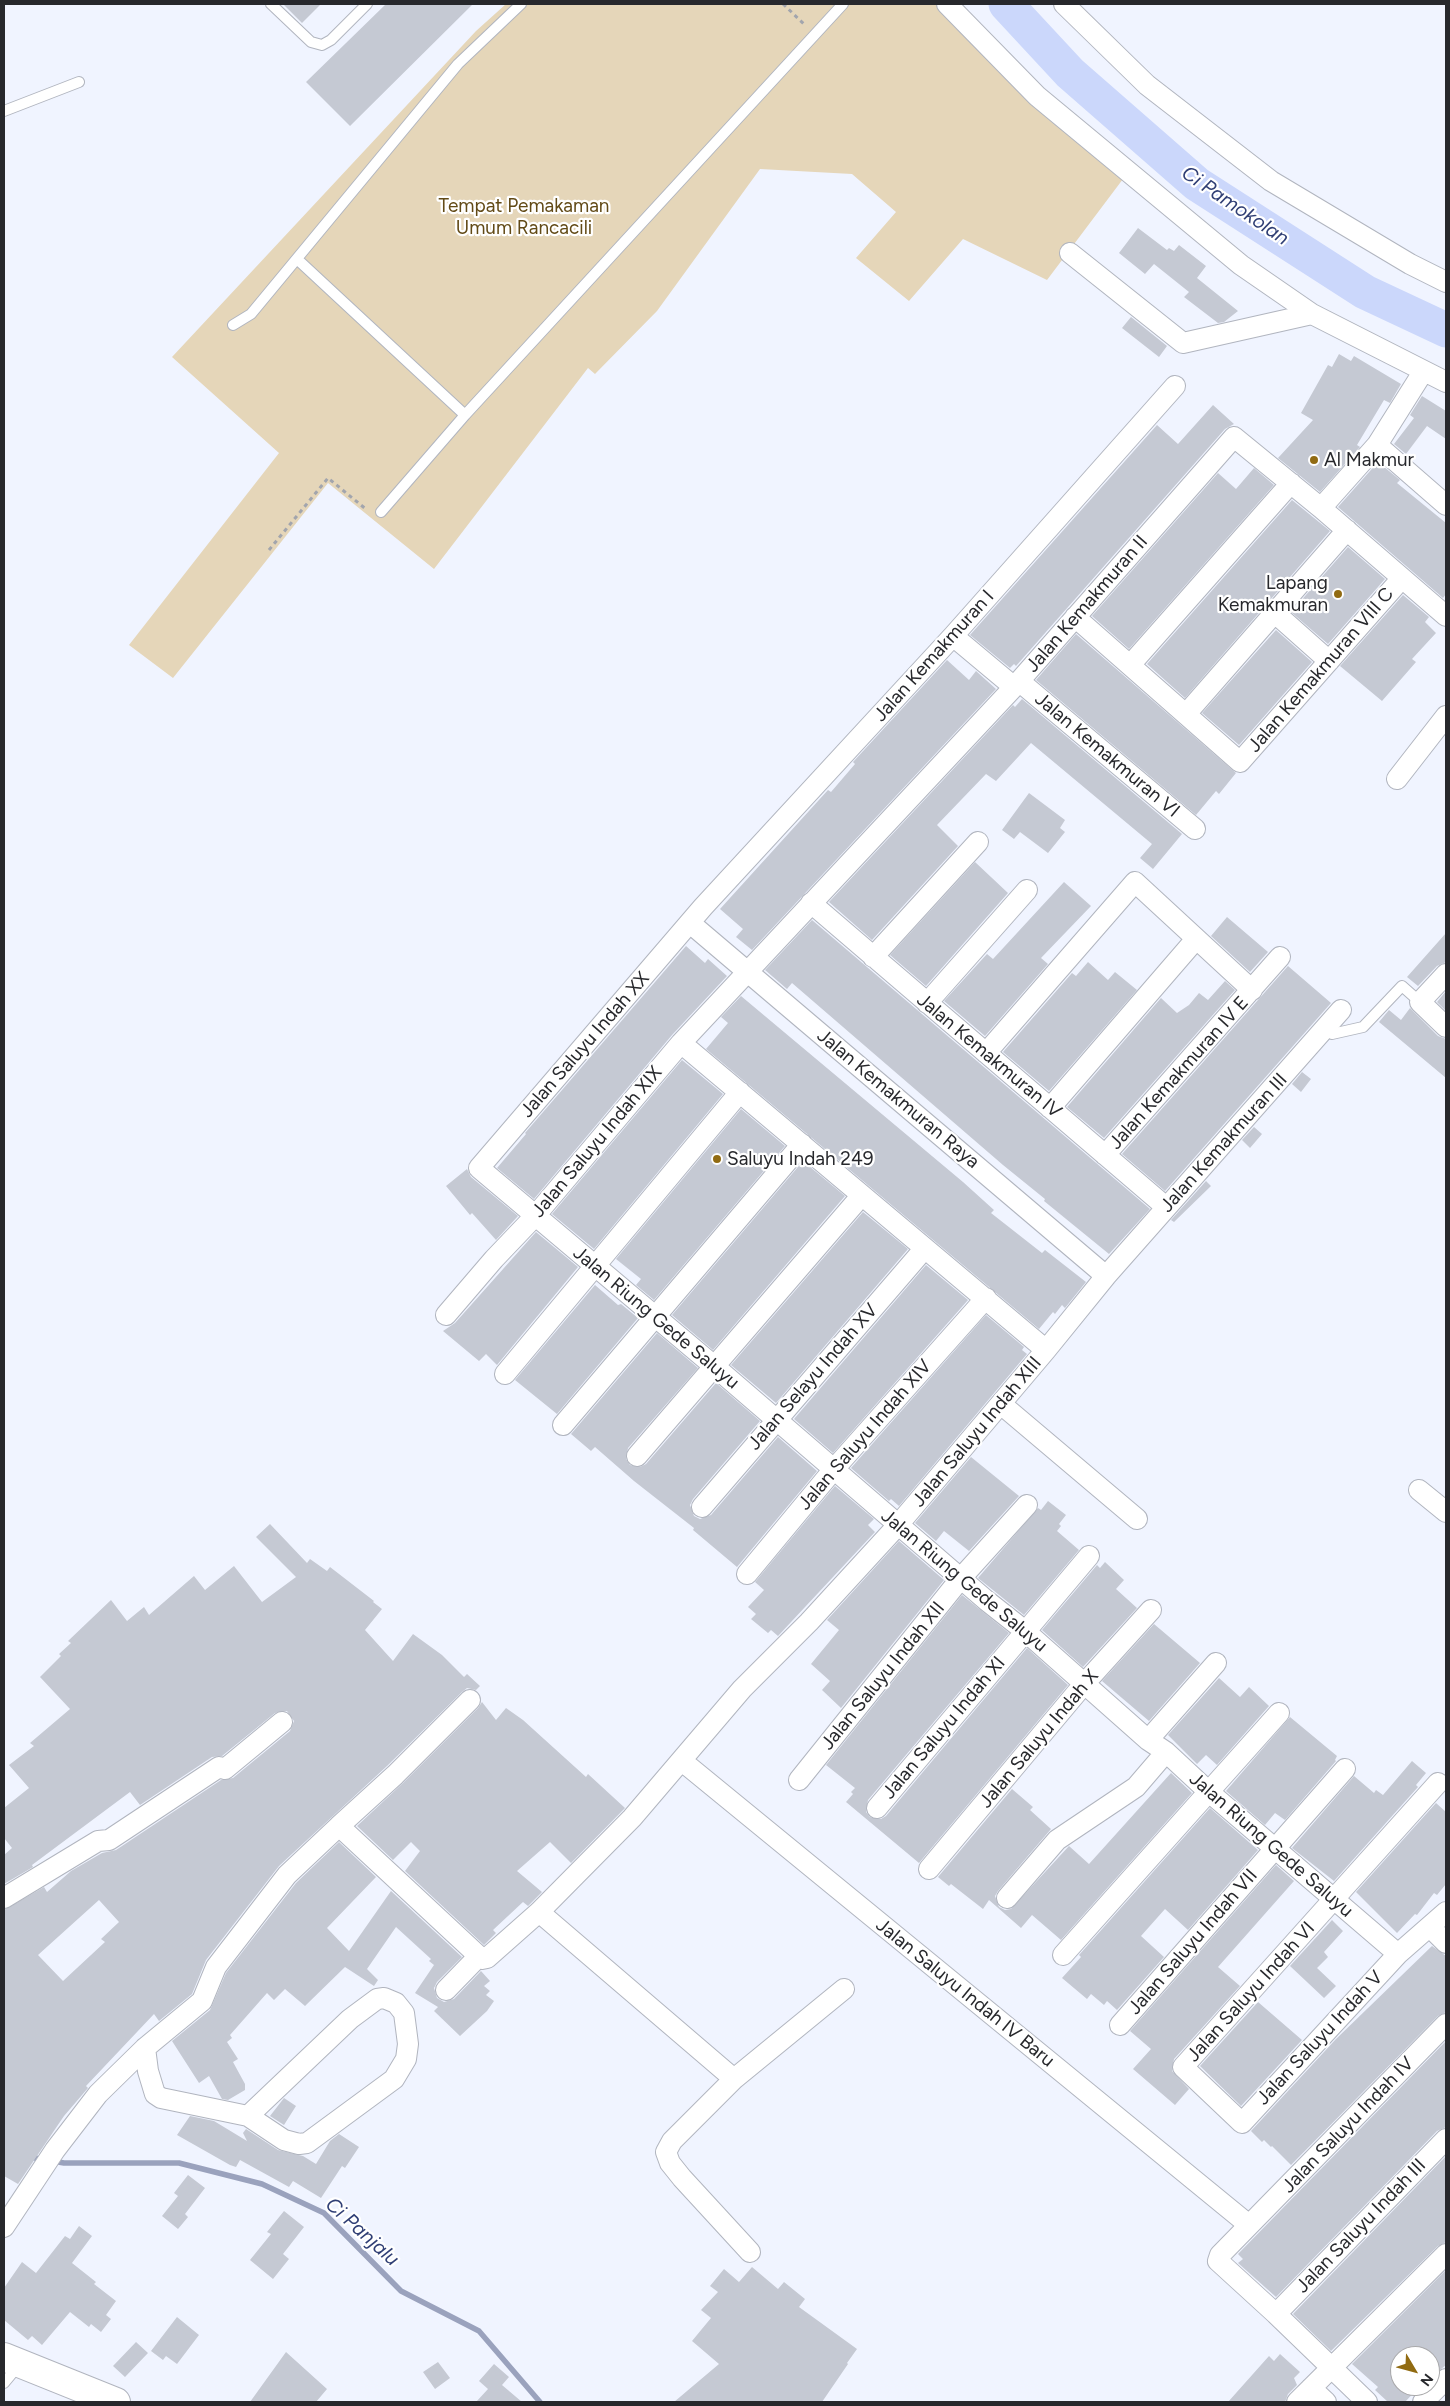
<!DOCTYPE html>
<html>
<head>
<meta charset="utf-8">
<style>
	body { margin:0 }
	#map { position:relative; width:1450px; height:2406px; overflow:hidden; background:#f0f4ff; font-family:Figtree,sans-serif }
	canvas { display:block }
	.frame { position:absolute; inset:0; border:5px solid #27282c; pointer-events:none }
	.north { position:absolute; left:1390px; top:2346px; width:50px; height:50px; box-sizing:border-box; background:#fff; border:1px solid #a9a9ab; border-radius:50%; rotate:127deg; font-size:14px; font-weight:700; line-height:20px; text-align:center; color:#27282c }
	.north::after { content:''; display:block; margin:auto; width:18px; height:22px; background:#916b12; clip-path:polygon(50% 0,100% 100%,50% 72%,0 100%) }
</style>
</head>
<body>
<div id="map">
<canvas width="1450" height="2406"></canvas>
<div class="frame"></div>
<div class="north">N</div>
</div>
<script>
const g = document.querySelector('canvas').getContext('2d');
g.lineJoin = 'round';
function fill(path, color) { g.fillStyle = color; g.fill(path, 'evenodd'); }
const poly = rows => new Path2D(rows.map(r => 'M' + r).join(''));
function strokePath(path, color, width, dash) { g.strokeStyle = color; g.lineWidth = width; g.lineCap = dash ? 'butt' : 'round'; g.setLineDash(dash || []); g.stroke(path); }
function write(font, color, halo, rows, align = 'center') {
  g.font = font + ' Figtree,sans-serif'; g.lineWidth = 4.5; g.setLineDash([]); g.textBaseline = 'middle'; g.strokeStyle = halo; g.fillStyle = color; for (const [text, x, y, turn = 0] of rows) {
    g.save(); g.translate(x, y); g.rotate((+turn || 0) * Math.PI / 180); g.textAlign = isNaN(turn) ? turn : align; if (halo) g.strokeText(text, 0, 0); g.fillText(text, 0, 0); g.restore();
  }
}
fill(poly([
	[506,4,941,4,1126,175,1047,280,963,239,909,301,856,258,896,212,852,174,760,169,657,311,595,374,588,368,434,569,328,483,173,678,129,645,279,453,172,357,476,31]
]), '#e5d6b9');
strokePath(poly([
	[29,2157,64,2163,179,2163,262,2184,324,2213,401,2291,479,2331,540,2402]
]), '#9aa2bd', 5.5);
strokePath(poly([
	[1006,4,1070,73,1197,184,1365,292,1446,330]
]), '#cbd7fb', 35);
fill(poly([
	[283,4,321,4,302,23],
	[386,4,473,4,350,126,306,82],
	[1138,228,1167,250,1169,248,1174,251,1179,245,1206,266,1197,278,1238,311,1224,322,1218,323,1184,297,1189,292,1154,264,1145,274,1119,253],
	[1131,317,1167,346,1159,357,1122,328],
	[1339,354,1351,361,1354,356,1401,384,1390,403,1384,400,1357,445,1360,447,1320,492,1278,458,1313,420,1301,413,1328,365,1332,367],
	[1422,396,1446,411,1446,439,1427,426,1406,454,1394,444,1414,418,1410,415],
	[1213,405,1234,424,1225,429,1016,666,1014,664,1010,668,970,635,1157,425,1178,444],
	[1378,462,1400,480,1397,483,1446,523,1446,594,1443,598,1338,507],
	[1254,468,1274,485,1129,649,1092,616,1218,473,1236,489],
	[1292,500,1330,531,1185,698,1147,664],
	[1348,547,1385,579,1328,644,1291,612],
	[1403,595,1429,617,1425,622,1436,633,1412,659,1416,662,1382,701,1340,666],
	[1276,630,1312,662,1239,745,1202,713],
	[1076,634,1236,773,1219,794,1216,791,1196,815,1036,680],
	[947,660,969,680,976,671,996,689,752,950,736,937,743,929,720,909,828,790,831,792,855,764,853,762],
	[1022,699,1182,834,1153,869,1140,858,1152,844,1031,743,996,781,986,774,937,825,958,846,872,940,829,902,1013,705,1015,707],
	[1029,793,1065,820,1060,828,1065,832,1048,853,1020,832,1014,839,1002,830],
	[975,862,1008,893,926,986,890,955],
	[1064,882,1091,906,1041,958,1048,964,985,1036,944,1001,987,954,993,959],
	[1227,917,1268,952,1250,972,1211,936],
	[812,920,1150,1209,1109,1254,1044,1201,1045,1199,1003,1165,792,983,787,989,765,970],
	[1446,933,1446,962,1437,966,1418,986,1407,977],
	[686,946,705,963,708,959,727,976,672,1035,534,1199,497,1168,526,1134,525,1133],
	[1088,962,1108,980,1115,972,1137,990,1049,1091,1003,1052,1072,973,1076,976],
	[1288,966,1331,1003,1165,1191,1122,1154],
	[1225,981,1235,990,1104,1138,1067,1107,1161,998,1177,1013,1189,1005,1199,993,1208,1000],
	[1446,991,1446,1011,1437,1002],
	[741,996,963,1182,994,1210,991,1213,1042,1253,1045,1250,1086,1282,1065,1308,1062,1305,1055,1314,1053,1312,1039,1329,706,1049,728,1023,721,1017],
	[1410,1008,1438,1036,1446,1039,1446,1078,1379,1022,1389,1010,1401,1020],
	[682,1060,723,1094,594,1249,552,1214],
	[1302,1072,1311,1079,1301,1092,1292,1084],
	[741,1109,785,1146,654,1300,636,1285,641,1279,616,1259],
	[1254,1127,1262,1134,1250,1148,1242,1140],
	[803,1161,845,1196,713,1350,672,1315],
	[467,1169,471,1177,518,1216,496,1240,472,1213,470,1215,446,1186],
	[1206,1181,1211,1186,1174,1222,1171,1220],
	[863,1212,908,1249,776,1403,731,1365],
	[536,1232,578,1267,497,1365,486,1354,479,1361,443,1331,455,1323],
	[926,1265,968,1300,833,1453,794,1419],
	[595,1285,618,1305,621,1304,638,1318,557,1414,515,1380],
	[986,1315,1024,1347,1022,1350,1027,1354,899,1506,891,1499,889,1501,851,1468],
	[657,1333,698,1368,628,1448,626,1459,630,1465,640,1467,646,1464,716,1383,760,1421,693,1499,690,1505,694,1516,700,1519,711,1515,778,1437,817,1471,737,1567,693,1530,694,1528,634,1481,595,1447,591,1451,571,1434],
	[971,1457,1019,1496,969,1551,944,1531,936,1541,915,1523],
	[835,1486,874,1519,868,1525,875,1532,778,1636,771,1630,768,1633,751,1619,756,1614,748,1607,764,1590,755,1582],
	[1048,1501,1066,1515,1059,1524,1061,1526,1057,1531,1079,1550,1024,1615,978,1578,1038,1508,1041,1510],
	[270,1524,307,1563,310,1559,327,1571,330,1567,374,1601,373,1602,382,1609,365,1630,393,1661,413,1634,442,1655,464,1677,467,1674,480,1686,476,1690,467,1688,462,1692,387,1766,279,1866,206,1960,192,1994,159,2021,154,2014,86,2086,88,2088,64,2116,18,2184,4,2176,4,1910,44,1887,47,1892,71,1871,102,1853,116,1850,221,1780,233,1778,290,1731,294,1721,287,1711,275,1713,222,1756,212,1757,140,1805,130,1792,32,1865,33,1867,4,1884,4,1855,12,1848,4,1838,4,1808,29,1788,9,1765,34,1746,30,1743,70,1709,40,1677,61,1656,59,1654,71,1643,68,1641,111,1600,127,1621,144,1607,149,1615,194,1576,205,1590,234,1566,262,1602,296,1577,256,1537],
	[99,1900,119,1922,101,1939,105,1942,63,1981,38,1955],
	[899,1541,944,1580,841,1708,822,1690,830,1681,811,1664,839,1630,827,1620],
	[1105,1562,1124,1580,1116,1589,1137,1608,1083,1667,1042,1630,1097,1565,1100,1568],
	[962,1595,1009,1633,868,1800,866,1812,870,1817,881,1819,886,1816,1027,1648,1068,1685,919,1863,846,1802,853,1794,851,1792,855,1788,826,1765],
	[1154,1624,1200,1663,1149,1721,1102,1681],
	[1219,1678,1240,1697,1249,1687,1269,1706,1217,1765,1206,1755,1197,1764,1168,1735],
	[482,1702,496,1720,506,1708,523,1720,586,1777,588,1774,625,1808,571,1863,550,1842,517,1871,542,1892,528,1906,523,1902,493,1930,496,1933,484,1945,405,1871,420,1851,411,1842,393,1860,357,1826,403,1783,478,1708],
	[1290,1717,1337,1756,1335,1760,1336,1761,1285,1820,1275,1813,1265,1825,1226,1791],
	[1412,1761,1426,1773,1416,1785,1418,1787,1334,1881,1292,1848,1354,1776,1374,1793,1376,1790,1383,1795],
	[1171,1773,1192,1793,1061,1940,1032,1915,1021,1928,989,1900,983,1909,951,1884,949,1886,938,1877,1012,1789,1033,1807,1030,1810,1051,1829,998,1891,995,1896,999,1907,1005,1910,1011,1909,1069,1846,1089,1864],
	[1436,1803,1446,1812,1446,1884,1437,1895,1434,1893,1417,1915,1415,1914,1397,1933,1356,1892],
	[1210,1808,1258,1850,1188,1930,1165,1909,1141,1936,1164,1957,1117,2010,1107,2001,1104,2005,1091,1994,1087,1999,1062,1978,1081,1957,1079,1955],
	[339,1842,376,1877,327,1928,349,1951,391,1891,462,1957,437,1982,434,1988,437,1998,444,2002,454,1999,481,1971,490,1981,484,1986,490,1991,486,1995,494,2001,487,2011,460,2036,434,2011,438,2007,415,1993,434,1965,429,1961,431,1959,396,1927,367,1969,378,1980,374,1986,345,1967,305,2006,285,1989,274,2000,267,1993,230,2035,232,2038,227,2042,238,2059,233,2062,245,2084,245,2090,228,2100,222,2099,209,2076,199,2083,172,2041,210,2010,226,1973,296,1883],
	[1276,1865,1294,1881,1218,1967,1240,1986,1174,2059,1172,2071,1189,2089,1175,2105,1133,2069,1151,2049,1130,2031],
	[1332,1920,1343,1931,1324,1952,1328,1957,1317,1968,1336,1986,1324,1998,1290,1966],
	[1432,1946,1446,1956,1446,2012,1438,2016,1291,2165,1272,2146,1271,2147,1264,2140,1262,2142,1251,2131,1336,2039],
	[1258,2002,1302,2040,1241,2106,1200,2066],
	[1446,2041,1446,2127,1437,2131,1276,2297,1238,2263,1243,2259,1238,2254],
	[284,2098,296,2106,284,2125,270,2116],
	[190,2116,214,2121,247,2141,243,2133,246,2129,278,2150,303,2156,316,2164,330,2141,339,2134,359,2147,345,2168,342,2166,321,2198,293,2181,289,2187,240,2160,236,2167,230,2165,177,2135],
	[1446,2156,1446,2242,1438,2246,1331,2351,1293,2314],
	[188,2175,205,2188,185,2214,188,2217,178,2229,162,2216,178,2196,174,2193],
	[284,2211,304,2227,283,2254,289,2259,273,2279,250,2260,271,2234,267,2232],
	[79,2226,92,2236,72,2263,96,2282,94,2284,116,2301,106,2315,111,2319,101,2332,91,2324,89,2327,70,2312,42,2345,32,2336,28,2340,4,2320,4,2288,22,2262,36,2273,65,2236,70,2239],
	[752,2267,778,2289,784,2282,805,2299,799,2307,857,2349,847,2363,848,2364,822,2402,674,2402,719,2364,692,2341,711,2318,701,2310,718,2292,710,2286,724,2269,739,2282],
	[1446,2270,1446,2365,1430,2378,1430,2356,1400,2356,1400,2386,1420,2386,1405,2402,1388,2402,1375,2390,1378,2387,1352,2364],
	[177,2317,199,2335,177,2364,166,2356,163,2360,151,2351],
	[136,2342,148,2353,125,2377,113,2366],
	[286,2352,327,2389,316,2402,250,2402],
	[1280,2354,1300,2372,1294,2378,1297,2385,1288,2394,1285,2402,1228,2402,1269,2356,1274,2361],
	[438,2362,450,2378,435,2389,423,2372],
	[494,2364,509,2377,502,2385,522,2402,476,2402,488,2389,479,2381]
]), '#c5c9d3');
const service = poly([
	[271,4,311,42,322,45,331,40,367,4],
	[4,111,79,82],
	[297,259,465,415,843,4],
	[233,325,251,314,458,64,521,4],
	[381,512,465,415],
	[1325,1029,1332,1034,1363,1027,1402,986,1420,1002],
	[4,2383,19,2365]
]);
const minor = poly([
	[947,4,1037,96,1241,265,1312,314,1446,382],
	[1064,4,1147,85,1271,181,1410,264,1446,282],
	[1070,253,1183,343,1312,314],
	[1175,386,953,636,703,907,479,1168,714,1366,987,1601,1025,1631,1148,1740,1166,1752,1209,1792,1398,1954,1446,1912],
	[1377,445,1446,505],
	[1321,508,1377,445,1423,372],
	[1275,613,1329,661],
	[1075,617,1240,762,1402,578],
	[953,636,1014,687],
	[1131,664,1291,483],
	[1019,681,1195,829],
	[1186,714,1347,530],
	[1397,779,1446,716],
	[811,903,1166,1207],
	[690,923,1106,1276],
	[873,957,978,842],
	[1446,974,1420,1002,1446,1027],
	[927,1003,1027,890],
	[681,1043,1046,1350],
	[986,1053,1135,882,1252,990],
	[1050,1108,1196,939],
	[1105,1155,1280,957],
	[446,1315,494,1259,535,1216,681,1043,1014,687,1234,437,1321,508,1446,616],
	[505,1374,740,1092],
	[1001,1404,1137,1519],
	[563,1425,802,1144],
	[637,1456,862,1195],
	[1419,1490,1446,1512],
	[702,1507,925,1248],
	[747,1574,834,1469,986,1298],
	[1148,1740,1216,1663],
	[682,1761,1249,2225],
	[799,1780,961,1578,1027,1505],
	[877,1808,1089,1556],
	[339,1826,395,1775,470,1700],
	[929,1869,1084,1684,1151,1610],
	[4,1898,98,1841,109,1840,219,1767,225,1769,282,1722],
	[1007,1898,1057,1840,1136,1787,1166,1752],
	[539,1912,734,2079,672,2141,666,2152,670,2163,682,2178,750,2252],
	[1431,1928,1446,1943],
	[1398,1954,1242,2123,1183,2067,1438,1783],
	[1063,1955,1279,1713],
	[446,1990,478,1957],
	[1120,2025,1345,1769],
	[145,2048,148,2071,155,2094,161,2098,248,2116,284,2140,299,2144,307,2143,394,2079,406,2059,408,2044,404,2013,396,2003,384,1998,377,1999,350,2019,248,2116],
	[734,2079,844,1989],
	[4,2227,55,2150,98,2094,145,2048,202,2001,216,1967,287,1875,339,1826,482,1959,487,1958,539,1912,632,1818,742,1689,809,1622,898,1525,1046,1350,1106,1276,1341,1010],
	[1276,2314,1446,2139],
	[1311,2388,1326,2402],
	[1297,2402,1446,2254],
	[1367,2402,1276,2314,1218,2261,1220,2255,1446,2024],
	[1423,2402,1446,2379]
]);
const primary = poly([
	[4,2357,116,2402]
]);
strokePath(service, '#b1b5bf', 12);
strokePath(minor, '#b1b5bf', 22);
strokePath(primary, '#b1b5bf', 30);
strokePath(poly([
	[783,4,805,25],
	[269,550,328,478,367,510]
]), '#a2a5ad', 3, [4, 4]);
strokePath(service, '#fff', 10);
strokePath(minor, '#fff', 20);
strokePath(primary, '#fff', 28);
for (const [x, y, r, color] of [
	[1314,460,5,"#916b12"],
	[1338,594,5,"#916b12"],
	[717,1159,5,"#916b12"]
]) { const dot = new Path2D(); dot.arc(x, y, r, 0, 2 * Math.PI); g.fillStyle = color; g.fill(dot); strokePath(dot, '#fff', 2); }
write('19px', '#624a16', '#fff', [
	["Tempat Pemakaman",524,206],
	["Umum Rancacili",524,228]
]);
write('19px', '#27282c', '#fff', [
	["Al Makmur",1324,460],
	["Lapang",1328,583,"right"],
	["Kemakmuran",1328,605,"right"],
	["Saluyu Indah 249",727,1159]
], 'left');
write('19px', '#27282c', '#fff', [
	["Jalan Kemakmuran II",1087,604,-49],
	["Jalan Kemakmuran I",934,656,-48],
	["Jalan Kemakmuran VIII C",1321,670,-49],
	["Jalan Kemakmuran VI",1107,755,40],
	["Jalan Saluyu Indah XX",585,1045,-49],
	["Jalan Kemakmuran IV",989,1056,40],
	["Jalan Kemakmuran IV E",1179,1073,-48],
	["Jalan Kemakmuran Raya",898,1099,40],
	["Jalan Saluyu Indah XIX",597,1142,-50],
	["Jalan Kemakmuran III",1224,1143,-48],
	["Jalan Riung Gede Saluyu",656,1318,40],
	["Jalan Selayu Indah XV",813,1377,-49],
	["Jalan Saluyu Indah XIII",977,1432,-50],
	["Jalan Saluyu Indah XIV",865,1435,-49],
	["Jalan Riung Gede Saluyu",964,1581,40],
	["Jalan Saluyu Indah XII",883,1676,-51],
	["Jalan Saluyu Indah XI",944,1728,-50],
	["Jalan Saluyu Indah X",1039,1739,-50],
	["Jalan Riung Gede Saluyu",1271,1845,41],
	["Jalan Saluyu Indah VII",1193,1942,-49],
	["Jalan Saluyu Indah VI",1251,1992,-48],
	["Jalan Saluyu Indah IV Baru",965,1993,39],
	["Jalan Saluyu Indah V",1320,2038,-47],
	["Jalan Saluyu Indah IV",1348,2125,-46],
	["Jalan Saluyu Indah III",1361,2226,-46]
]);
write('italic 20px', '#303f75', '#fff', [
	["Ci Pamokolan",1235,206,34],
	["Ci Panjalu",362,2232,42]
]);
</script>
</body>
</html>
